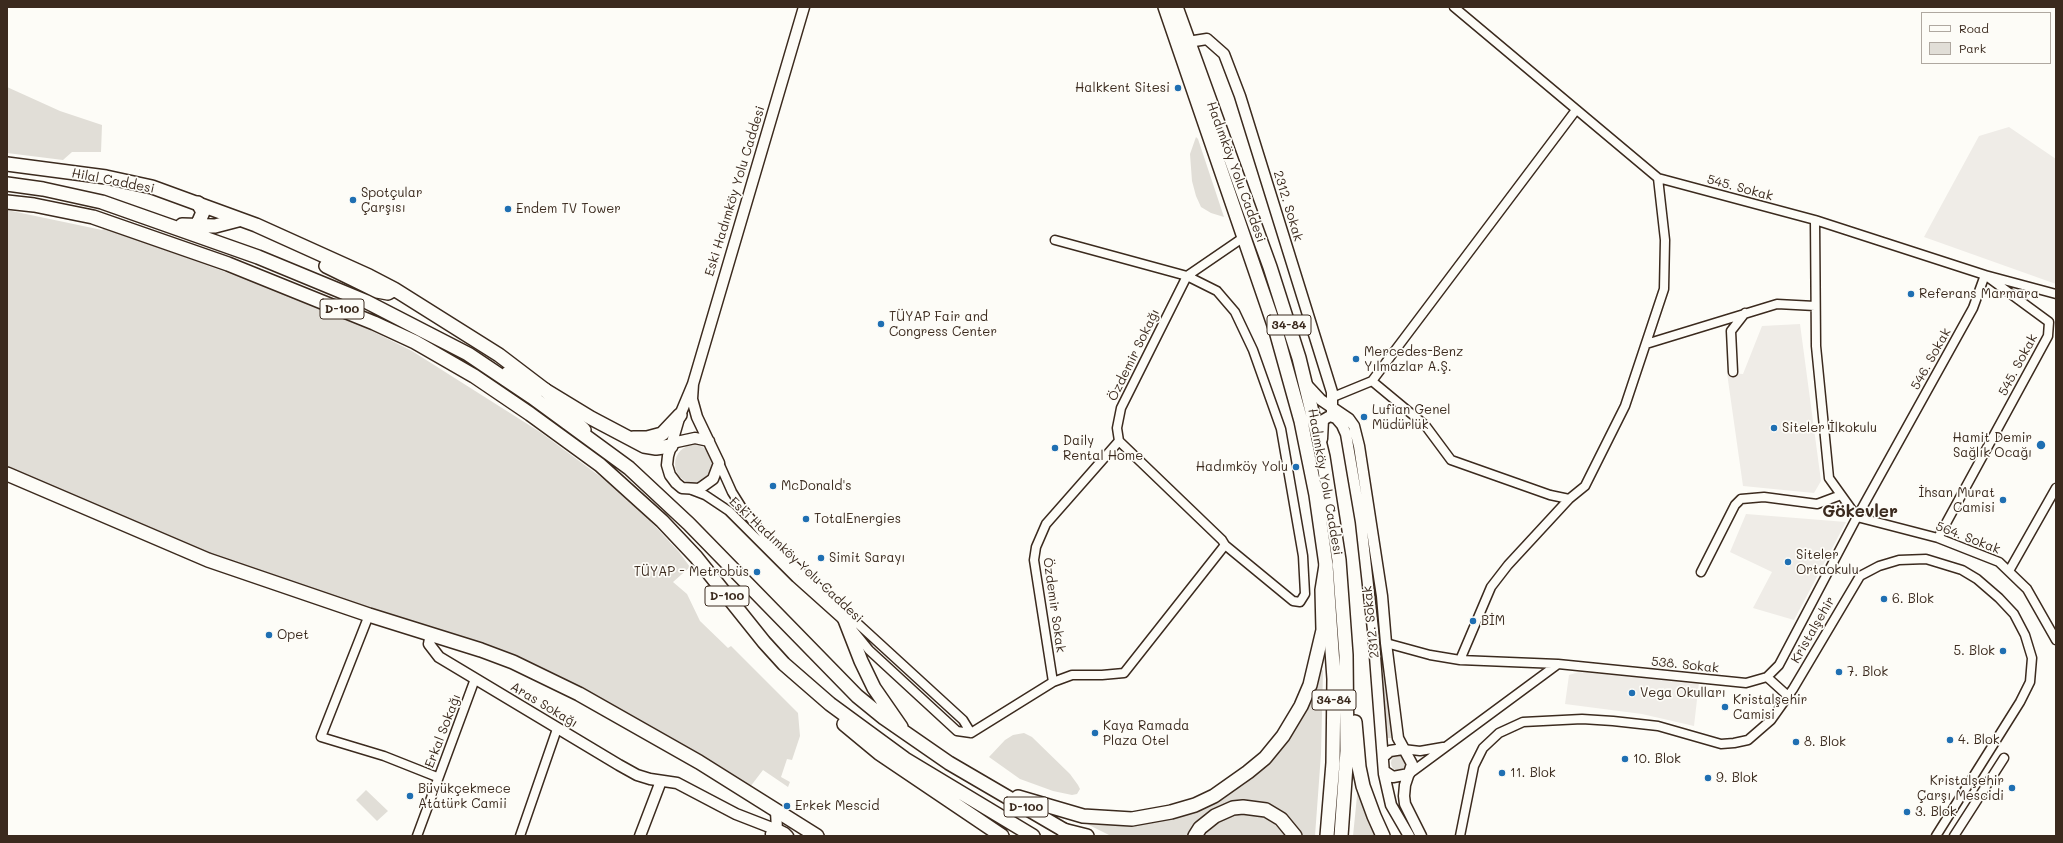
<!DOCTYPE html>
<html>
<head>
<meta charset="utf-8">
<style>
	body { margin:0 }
	#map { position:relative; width:2063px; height:843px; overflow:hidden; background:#fdfcf7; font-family:Mali,sans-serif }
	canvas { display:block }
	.frame { position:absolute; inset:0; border:8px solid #3b2a1e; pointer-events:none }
	.legend { position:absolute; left:1921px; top:12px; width:130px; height:52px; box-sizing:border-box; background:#fdfcf7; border:1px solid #afa8a0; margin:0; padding:5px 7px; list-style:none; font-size:12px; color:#3b2a1e }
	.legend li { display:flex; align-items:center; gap:8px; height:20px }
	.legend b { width:20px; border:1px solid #afa8a0 }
</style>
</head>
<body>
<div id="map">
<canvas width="2063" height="843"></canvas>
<div class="frame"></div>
<ul class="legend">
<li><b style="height:5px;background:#fdfcf7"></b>Road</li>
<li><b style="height:11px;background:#e1ded7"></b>Park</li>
</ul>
</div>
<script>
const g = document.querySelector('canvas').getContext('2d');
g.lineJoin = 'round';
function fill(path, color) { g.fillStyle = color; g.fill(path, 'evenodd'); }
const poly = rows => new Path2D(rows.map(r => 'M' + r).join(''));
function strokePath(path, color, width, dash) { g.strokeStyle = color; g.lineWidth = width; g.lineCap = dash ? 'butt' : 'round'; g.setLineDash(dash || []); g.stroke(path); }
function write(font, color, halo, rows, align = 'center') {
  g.font = font + ' Mali,sans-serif'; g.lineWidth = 3.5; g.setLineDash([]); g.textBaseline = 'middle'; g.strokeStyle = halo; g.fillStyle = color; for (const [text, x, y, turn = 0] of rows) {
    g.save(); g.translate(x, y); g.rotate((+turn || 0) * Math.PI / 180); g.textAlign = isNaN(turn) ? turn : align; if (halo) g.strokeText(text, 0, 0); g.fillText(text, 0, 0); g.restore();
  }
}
fill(poly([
	[2009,127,2056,159,2056,284,1924,237,1979,136],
	[1800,324,1821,481,1814,493,1743,486,1727,373,1743,374,1762,326],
	[1746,514,1846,522,1794,620,1753,608,1772,572,1730,552],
	[1579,672,1699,682,1694,726,1642,714,1565,704,1569,675]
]), '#efece7');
fill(poly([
	[7,87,60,111,102,125,101,152,72,152,63,160,7,153],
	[1196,137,1198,139,1224,217,1211,213,1201,207,1196,196,1192,181,1190,154],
	[7,210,102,230,104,228,253,282,342,316,412,351,540,432,613,486,640,510,679,552,690,567,673,582,687,594,700,621,728,648,731,646,798,713,800,736,792,760,787,759,781,777,790,782,788,787,763,770,750,787,569,685,235,565,164,533,7,467],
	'675 464a19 19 0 1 1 38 0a19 19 0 1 1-38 0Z',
	[1382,663,1386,693,1393,738,1387,738],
	[1321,668,1323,671,1321,754,1315,836,1301,836,1289,819,1277,811,1250,802,1189,836,1111,836,1081,821,1102,824,1131,824,1193,810,1210,805,1245,784,1259,771],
	[1024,733,1032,737,1070,774,1078,785,1080,789,1077,794,1072,795,1053,791,1020,779,989,757,1005,740,1013,735],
	'1391 763a8 8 0 1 1 16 0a8 8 0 1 1-16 0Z',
	[1358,786,1377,836,1353,836],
	[366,790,388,811,377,821,356,800],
	[1238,812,1256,813,1274,821,1289,836,1201,836,1224,816]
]), '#e1ded7');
const minor = poly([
	[1454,7,1658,178,1665,240,1664,289,1625,406,1585,486,1569,499],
	[1658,178,1815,220,1816,346,1829,478,1857,517],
	[1815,220,1985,275,2049,322,2048,336,1938,538],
	[1646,344,1777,304,1815,306],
	[1733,372,1731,331,1745,313],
	[1372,381,1425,425,1451,460,1550,495,1569,499,1508,565,1491,587,1460,660],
	[1333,397,1372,381,1576,110],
	[719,463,732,492,742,508,773,546,963,720,971,733],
	[692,490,705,495,729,511,796,578,844,621],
	[1857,517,1938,538,1999,562,2027,589,2056,640],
	[1225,545,1222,540,1119,441,1117,428,1121,408,1187,276,1244,237],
	[2009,571,2056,488],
	[1701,572,1735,505,1741,499,1764,497,1817,504,1841,495],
	[369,615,321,737,384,756,437,777],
	[852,629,869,650,957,731,971,733],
	[1386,643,1430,655,1460,660,1558,664],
	[1767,677,1788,696],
	[1053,682,1034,560,1036,547,1046,524,1119,441],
	[971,733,1053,682,1072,675,1102,675,1124,673,1225,545,1293,601,1300,602,1305,594,1303,556,1281,429,1253,350,1235,312,1217,291,1187,276,1055,240],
	[1403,749,1420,751,1443,747],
	[1409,774,1558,664,1746,683,1767,677,1779,665,1857,517,1973,308,1985,275,2056,294],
	[417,836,475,679],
	[520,836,557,729],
	[1460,836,1474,766,1483,748,1499,733,1523,722,1582,719,1613,721,1658,726,1721,744,1734,743,1748,740,1771,720,1793,689,1860,576,1879,566,1899,560,1926,559,1962,570,1977,579,1999,598,2014,614,2025,635,2032,658,2030,682,2020,702,1936,836],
	[1954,836,2004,758]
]);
const tertiary = poly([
	[1188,42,1207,39,1224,54,1240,96,1332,392,1332,412],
	[693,384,692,399,697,417,719,463,713,479,699,489,682,488,676,483,670,475,667,465,668,456,680,415,693,384,804,7],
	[1307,385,1321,400,1349,419,1354,426,1359,446,1382,596,1386,643,1398,738,1412,764,1405,785,1404,796,1405,804,1421,836],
	[1322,439,1323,420,1330,416,1336,418,1342,425,1346,434,1361,522,1373,630,1384,774,1391,805,1409,836],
	[672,443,695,438,709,441],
	[431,634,429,644,439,657,619,765,637,775,650,779,677,783,736,814,772,828,775,831],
	[1383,757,1390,751,1403,749],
	[1384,771,1393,777,1409,774],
	[776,811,777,830],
	[771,834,779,830,785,833,788,836],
	[640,836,661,781]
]);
const primary = poly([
	[1165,7,1276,331,1301,421,1316,495,1326,565,1334,679,1333,763,1327,836],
	[1176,7,1270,267,1299,358,1323,457,1339,560,1346,655,1347,751,1341,836],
	[7,164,106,177,152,187,256,225,369,276,394,289,499,355,545,390,584,430],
	[326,266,377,291,388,293,393,290],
	[7,474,208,560,369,615,481,650,513,662,579,694,699,762,817,836],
	[1355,722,1359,767,1363,786,1374,816,1383,836],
	[1063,830,1087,836],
	[1195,836,1200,828,1215,816,1233,808,1243,807,1266,810,1281,819,1295,836]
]);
const trunk = poly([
	[7,184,43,189,102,202,258,257,367,302,468,354,532,397,629,468,689,524,857,696,884,718,949,763,1074,836],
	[7,202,34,205,93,217,228,264,374,323,415,342,474,376,530,414,600,465,662,521,696,557,764,642,784,664,830,704,905,759,1033,836],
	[182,225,215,226,238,220],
	[197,226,203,212,198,203],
	[508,373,545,390,591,418,644,446,656,448,671,446],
	[633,438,647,438,662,434,680,415],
	[840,607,861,661,874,688,901,727],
	[844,724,879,753,1002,836],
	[1018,797,1083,816,1132,819,1171,812,1195,805,1214,796,1248,772,1265,758,1283,736,1301,706,1310,685,1323,630,1322,590,1326,565]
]);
strokePath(minor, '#3b2a1e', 11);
strokePath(tertiary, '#3b2a1e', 13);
strokePath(primary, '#3b2a1e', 16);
strokePath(trunk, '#3b2a1e', 16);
strokePath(minor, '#fdfcf7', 8);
strokePath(tertiary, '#fdfcf7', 10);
strokePath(primary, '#fdfcf7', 13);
strokePath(trunk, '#fdfcf7', 13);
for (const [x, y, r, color] of [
	[1178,88,4,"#1f6fb2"],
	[353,200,4,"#1f6fb2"],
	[508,209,4,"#1f6fb2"],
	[1911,294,4,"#1f6fb2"],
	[881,324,4,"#1f6fb2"],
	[1356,359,4,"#1f6fb2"],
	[1364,417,4,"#1f6fb2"],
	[1774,428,4,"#1f6fb2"],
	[2041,445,5,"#1f6fb2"],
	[1055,448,4,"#1f6fb2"],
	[1296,467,4,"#1f6fb2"],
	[773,486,4,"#1f6fb2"],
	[2003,500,4,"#1f6fb2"],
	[806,519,4,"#1f6fb2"],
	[821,558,4,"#1f6fb2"],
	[1788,562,4,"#1f6fb2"],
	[757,572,4,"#1f6fb2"],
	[1884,599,4,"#1f6fb2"],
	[1473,621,4,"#1f6fb2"],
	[269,635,4,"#1f6fb2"],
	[2003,651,4,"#1f6fb2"],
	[1839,672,4,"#1f6fb2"],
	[1632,693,4,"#1f6fb2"],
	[1725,707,4,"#1f6fb2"],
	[1095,733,4,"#1f6fb2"],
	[1950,740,4,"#1f6fb2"],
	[1796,742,4,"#1f6fb2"],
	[1625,759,4,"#1f6fb2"],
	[1502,773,4,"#1f6fb2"],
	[1708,778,4,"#1f6fb2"],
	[2012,788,4,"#1f6fb2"],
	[410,796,4,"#1f6fb2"],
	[787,806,4,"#1f6fb2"],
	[1907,812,4,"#1f6fb2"]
]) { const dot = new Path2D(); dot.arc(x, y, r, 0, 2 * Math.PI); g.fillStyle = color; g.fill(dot); strokePath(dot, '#fdfcf7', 1.5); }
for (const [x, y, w] of [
	[342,309,44],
	[1289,325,44],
	[727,596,44],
	[1334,700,44],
	[1026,807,44]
]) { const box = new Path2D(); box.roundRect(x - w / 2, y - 10, w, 20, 3); g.fillStyle = '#fdfcf7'; g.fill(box); strokePath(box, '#3b2a1e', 1); }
write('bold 12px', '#3b2a1e', null, [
	["D-100",342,309],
	["34-84",1289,325],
	["D-100",727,596],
	["34-84",1334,700],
	["D-100",1026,807]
]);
write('13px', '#3b2a1e', '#fdfcf7', [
	["Halkkent Sitesi",1170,88,"right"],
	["Spotçular",361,193],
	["Çarşısı",361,208],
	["Endem TV Tower",516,209],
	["Referans Marmara",1919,294],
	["TÜYAP Fair and",889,317],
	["Congress Center",889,332],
	["Mercedes-Benz",1364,352],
	["Yılmazlar A.Ş.",1364,367],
	["Lufian Genel",1372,410],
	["Müdürlük",1372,425],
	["Siteler İlkokulu",1782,428],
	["Hamit Demir",2032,438,"right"],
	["Sağlık Ocağı",2032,453,"right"],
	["Daily",1063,441],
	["Rental Home",1063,456],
	["Hadımköy Yolu",1288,467,"right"],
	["McDonald's",781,486],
	["İhsan Murat",1995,493,"right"],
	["Camisi",1995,508,"right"],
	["TotalEnergies",814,519],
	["Siteler",1796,555],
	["Ortaokulu",1796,570],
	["Simit Sarayı",829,558],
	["TÜYAP - Metrobüs",749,572,"right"],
	["6. Blok",1892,599],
	["BİM",1481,621],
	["Opet",277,635],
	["5. Blok",1995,651,"right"],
	["7. Blok",1847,672],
	["Vega Okulları",1640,693],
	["Kristalşehir",1733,700],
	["Camisi",1733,715],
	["Kaya Ramada",1103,726],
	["Plaza Otel",1103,741],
	["4. Blok",1958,740],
	["8. Blok",1804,742],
	["10. Blok",1633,759],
	["11. Blok",1510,773],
	["9. Blok",1716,778],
	["Kristalşehir",2004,781,"right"],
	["Çarşı Mescidi",2004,796,"right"],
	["Büyükçekmece",418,789],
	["Atatürk Camii",418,804],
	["Erkek Mescid",795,806],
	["3. Blok",1915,812]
], 'left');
write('13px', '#3b2a1e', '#fdfcf7', [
	["Hadımköy Yolu Caddesi",1236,172,70],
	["Hilal Caddesi",113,181,11],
	["545. Sokak",1740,188,15],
	["Eski Hadımköy Yolu Caddesi",735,191,-73],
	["2312. Sokak",1288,206,73],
	["Özdemir Sokağı",1134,355,-64],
	["546. Sokak",1931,359,-61],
	["545. Sokak",2018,365,-62],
	["Hadımköy Yolu Caddesi",1325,482,80],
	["564. Sokak",1968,538,21],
	["Eski Hadımköy Yolu Caddesi",796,560,43],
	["Özdemir Sokak",1054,605,82],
	["2312. Sokak",1371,622,-96],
	["Kristalşehir",1813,630,-60],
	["538. Sokak",1685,665,6],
	["Aras Sokağı",544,705,31],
	["Erkal Sokağı",443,731,-69]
]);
write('bold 17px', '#3b2a1e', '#fdfcf7', [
	["Gökevler",1860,512]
]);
</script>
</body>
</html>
